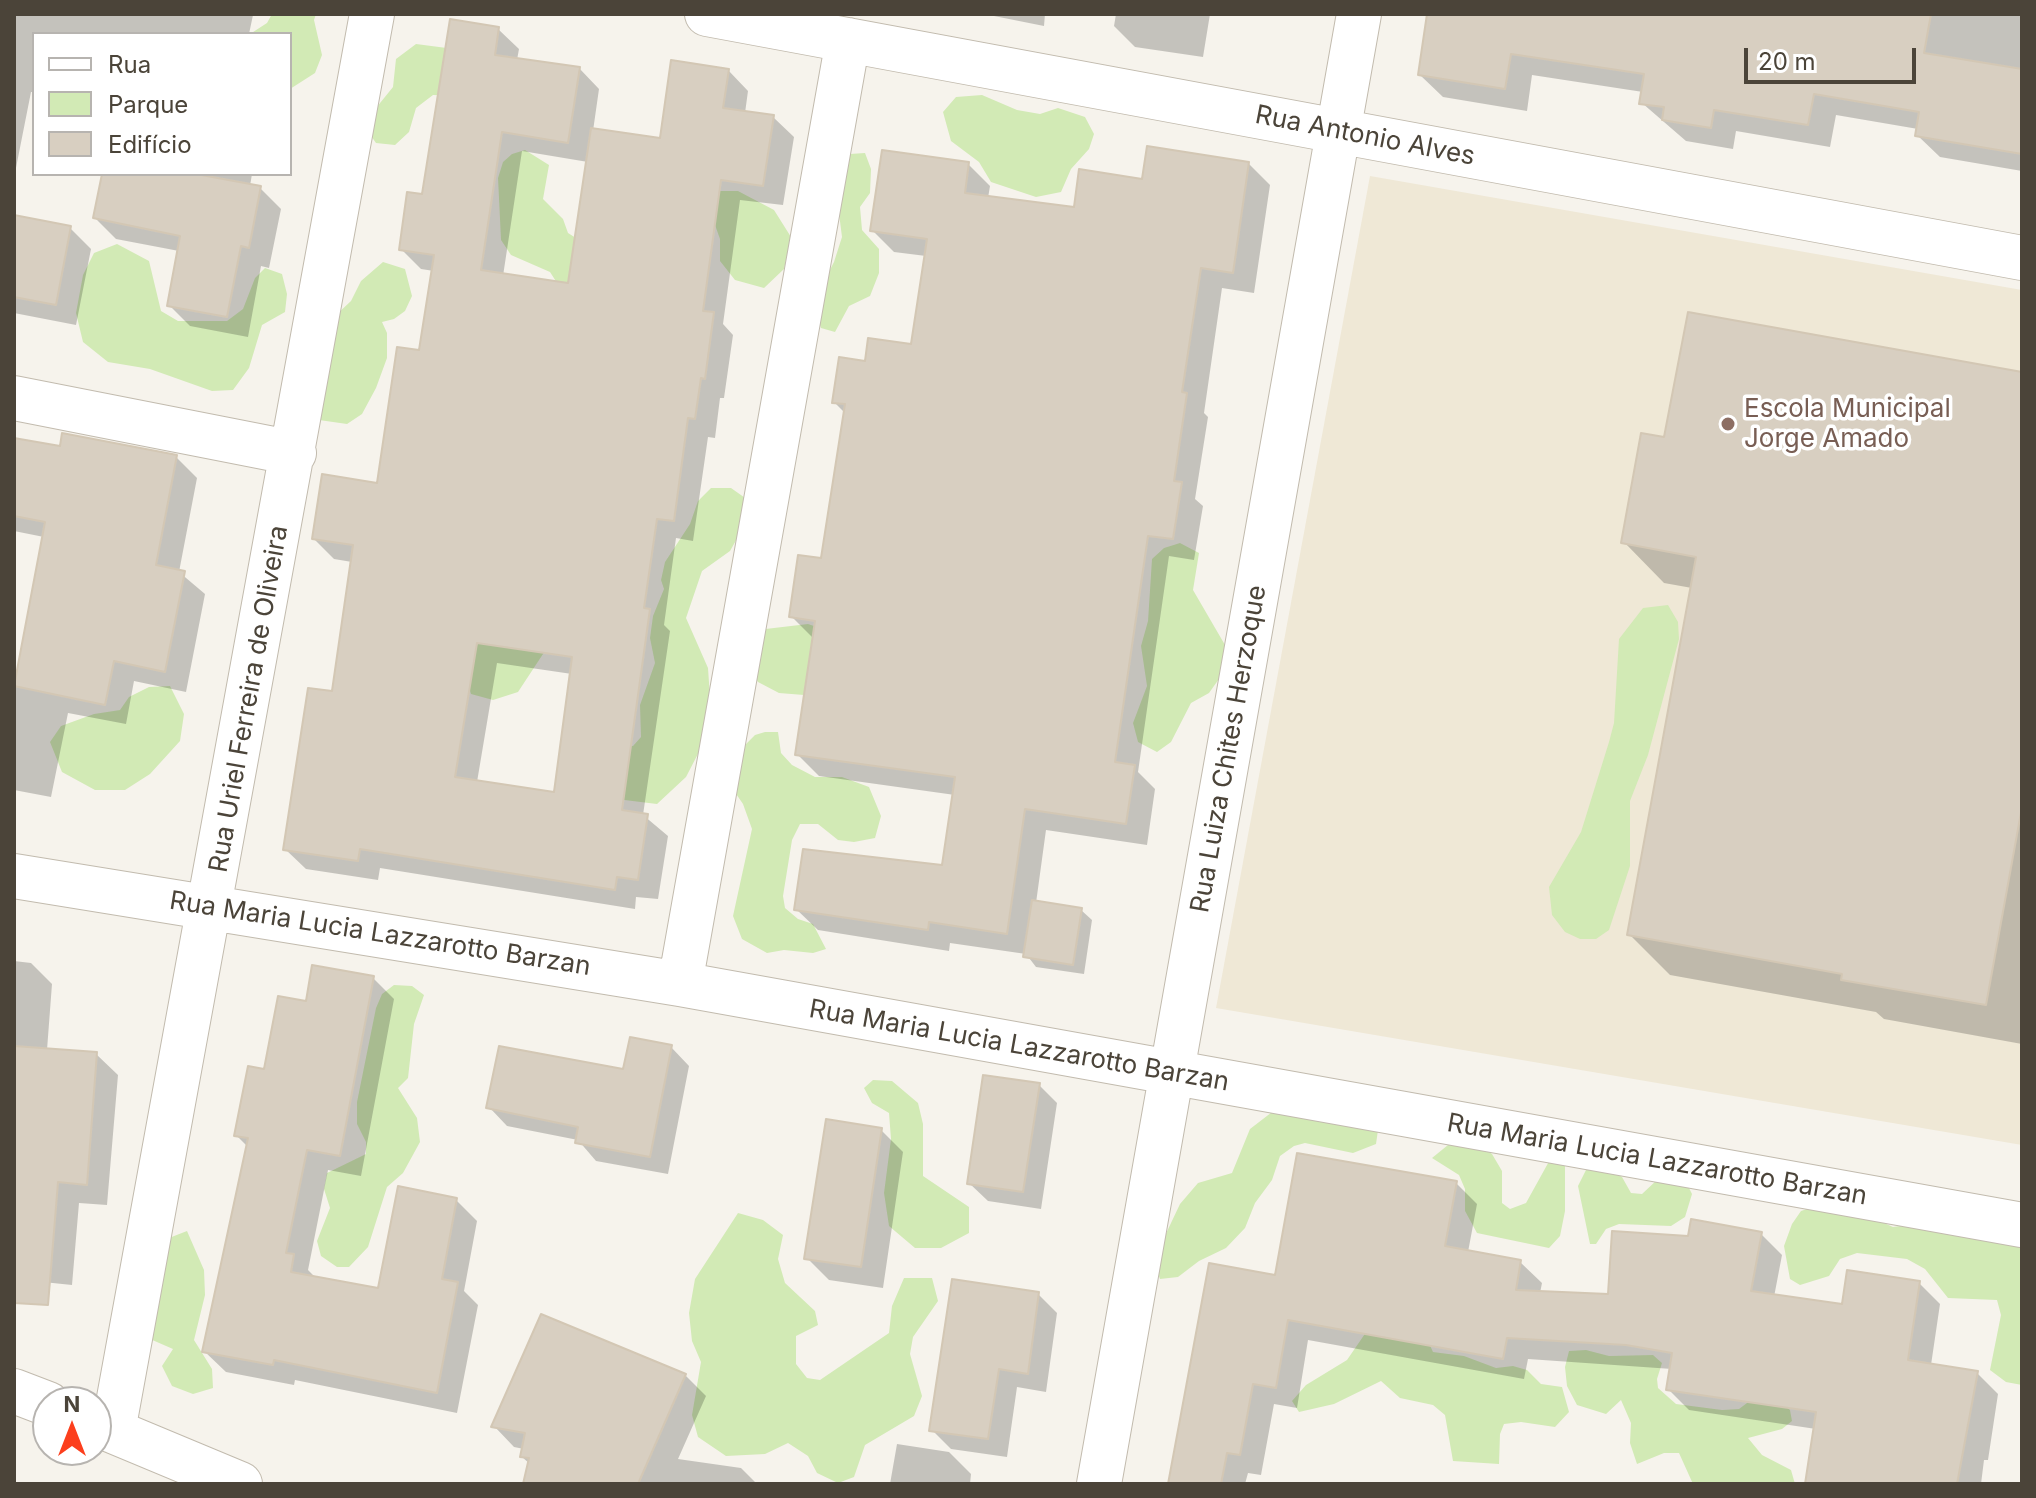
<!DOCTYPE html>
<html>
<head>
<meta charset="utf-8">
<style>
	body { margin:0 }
	#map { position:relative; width:2036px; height:1498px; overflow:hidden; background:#f6f3ec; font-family:Inter,sans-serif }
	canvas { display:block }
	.frame { position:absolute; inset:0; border:16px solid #4b4439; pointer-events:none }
	.legend { position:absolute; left:32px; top:32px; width:260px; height:144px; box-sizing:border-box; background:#fff; border:2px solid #b7b4b0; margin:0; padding:10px 14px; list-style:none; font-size:24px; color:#4b4439 }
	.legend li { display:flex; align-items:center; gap:16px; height:40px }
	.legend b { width:40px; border:2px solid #b7b4b0 }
	.north { position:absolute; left:32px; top:1386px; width:80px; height:80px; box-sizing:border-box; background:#fff; border:2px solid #b7b4b0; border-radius:50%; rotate:0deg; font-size:22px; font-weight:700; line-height:32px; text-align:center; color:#4b4439 }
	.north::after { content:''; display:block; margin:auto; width:28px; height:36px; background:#fc3f1d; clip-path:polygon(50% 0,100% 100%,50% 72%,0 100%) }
	.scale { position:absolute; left:1744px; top:48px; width:172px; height:36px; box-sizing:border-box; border:4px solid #4b4439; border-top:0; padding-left:10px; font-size:24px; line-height:28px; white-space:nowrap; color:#4b4439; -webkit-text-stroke:6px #fff; paint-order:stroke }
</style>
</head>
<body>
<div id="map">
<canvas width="2036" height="1498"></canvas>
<div class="frame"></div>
<ul class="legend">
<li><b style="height:10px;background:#fff"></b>Rua</li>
<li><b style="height:22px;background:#d2eab5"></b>Parque</li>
<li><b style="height:22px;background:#d8cfc1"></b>Edifício</li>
</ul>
<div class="north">N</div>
<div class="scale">20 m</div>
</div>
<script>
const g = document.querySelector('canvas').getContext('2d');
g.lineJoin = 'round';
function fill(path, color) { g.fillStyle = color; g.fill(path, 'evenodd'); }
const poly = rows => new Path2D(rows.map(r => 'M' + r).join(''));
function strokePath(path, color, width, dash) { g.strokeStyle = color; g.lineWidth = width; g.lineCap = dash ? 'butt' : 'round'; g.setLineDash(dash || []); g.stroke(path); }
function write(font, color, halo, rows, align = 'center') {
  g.font = font + ' Inter,sans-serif'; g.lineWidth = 7; g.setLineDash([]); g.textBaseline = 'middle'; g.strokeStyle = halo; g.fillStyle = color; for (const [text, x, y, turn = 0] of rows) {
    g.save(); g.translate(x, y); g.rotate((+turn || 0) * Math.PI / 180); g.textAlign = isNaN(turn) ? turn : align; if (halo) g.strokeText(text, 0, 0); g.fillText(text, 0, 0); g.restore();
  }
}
fill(poly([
	[1370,176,2022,290,2022,1145,1216,1008]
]), '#efe8d6');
fill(poly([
	[272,14,316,14,314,20,322,55,315,73,290,89,290,34,250,34,267,23],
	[416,44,462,50,462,96,433,95,416,108,409,132,395,145,376,143,369,133,376,108,393,87,396,59],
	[982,95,1017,110,1040,114,1058,108,1085,117,1094,134,1089,149,1071,169,1061,192,1036,197,991,182,979,162,951,141,943,112,956,97],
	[525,150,549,165,543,199,563,219,568,233,587,245,617,289,559,286,550,272,511,255,501,240,498,178,503,162,512,154],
	[865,153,871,169,870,193,860,207,862,230,879,249,879,273,870,296,849,306,835,332,821,328,813,303,834,262,842,237,836,190,838,168,850,154],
	[709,191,738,191,774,210,791,237,784,269,764,288,735,280,720,261,720,239,715,225,695,212],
	[117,244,149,261,161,311,178,321,227,321,243,309,255,278,265,268,282,274,287,294,285,312,262,325,249,368,233,390,212,391,150,369,108,362,83,342,76,313,83,275,94,253],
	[383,262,405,269,412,296,405,311,394,319,382,322,387,333,387,358,376,388,362,414,347,424,319,420,335,316,351,301,361,281],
	[711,488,731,488,748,500,747,521,730,551,702,571,686,618,708,668,711,712,701,748,686,777,657,804,616,799,608,748,633,746,641,737,640,705,655,663,650,638,653,616,664,589,661,580,665,562,690,524,698,501],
	[1180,543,1199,553,1193,590,1225,645,1226,669,1209,693,1191,703,1171,742,1157,752,1138,742,1133,723,1147,686,1141,646,1148,621,1152,559,1164,548],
	[1668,605,1678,622,1679,639,1648,755,1630,801,1630,866,1609,930,1596,939,1580,939,1565,932,1552,915,1549,887,1581,832,1609,742,1614,723,1619,639,1643,608],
	[808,624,826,630,804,695,779,693,758,682,746,665,757,630],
	[486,629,545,651,518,692,493,700,471,694,462,665,474,651],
	[170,686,184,714,180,741,150,774,125,790,95,790,62,772,50,742,61,726,94,714,120,710,129,697,149,687],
	[765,732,778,732,781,753,792,765,815,777,842,777,869,787,881,816,875,838,854,842,838,840,818,824,800,824,792,840,783,896,785,908,798,919,813,924,826,949,813,953,784,950,767,953,742,939,733,916,752,829,743,804,728,782,740,750,755,735],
	[394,985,412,986,424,995,414,1024,408,1078,398,1088,417,1118,420,1142,403,1173,387,1187,368,1247,349,1267,337,1267,321,1256,317,1241,330,1208,324,1189,327,1173,366,1154,366,1142,357,1124,357,1102,376,1008,382,994],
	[873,1080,892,1081,918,1103,923,1124,923,1176,969,1207,969,1233,941,1248,915,1248,889,1226,884,1193,891,1139,889,1113,872,1103,864,1088],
	[1276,1109,1378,1130,1376,1144,1353,1153,1305,1143,1294,1146,1280,1156,1272,1180,1255,1203,1245,1228,1226,1248,1199,1261,1178,1277,1160,1279,1153,1261,1180,1204,1198,1183,1232,1173,1250,1129],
	[1462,1142,1479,1144,1492,1154,1502,1171,1502,1203,1510,1209,1526,1203,1552,1156,1565,1161,1565,1211,1560,1236,1549,1248,1477,1233,1465,1211,1465,1189,1459,1175,1432,1158,1448,1145],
	[1606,1168,1622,1177,1631,1193,1642,1194,1658,1179,1684,1178,1692,1194,1685,1217,1671,1226,1619,1224,1606,1229,1596,1244,1590,1244,1578,1186,1586,1170],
	[1822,1204,1850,1208,1893,1227,1939,1221,2022,1240,2022,1385,2006,1382,1990,1370,2001,1315,1997,1300,1948,1298,1925,1269,1907,1259,1857,1253,1840,1259,1829,1276,1800,1285,1790,1279,1784,1246,1792,1224,1801,1211],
	[738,1213,763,1220,783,1235,778,1259,785,1283,815,1311,818,1325,796,1336,796,1364,807,1378,820,1380,889,1333,892,1306,904,1278,932,1278,938,1301,913,1337,910,1354,922,1396,914,1416,865,1445,854,1477,838,1483,817,1473,808,1456,788,1443,765,1454,726,1456,698,1437,692,1415,701,1362,692,1341,689,1313,695,1279],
	[187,1231,204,1270,205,1295,194,1340,212,1369,213,1388,193,1394,172,1386,162,1366,173,1349,150,1339,169,1238],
	[1373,1322,1428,1341,1433,1352,1464,1356,1496,1368,1513,1366,1527,1370,1541,1384,1562,1387,1569,1412,1555,1427,1521,1422,1504,1424,1500,1434,1499,1464,1453,1461,1445,1415,1433,1405,1400,1398,1381,1381,1334,1404,1299,1412,1292,1401,1306,1385,1347,1360],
	[1586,1350,1609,1356,1653,1355,1662,1363,1657,1379,1658,1388,1676,1404,1722,1410,1739,1409,1755,1397,1777,1399,1790,1410,1792,1421,1782,1429,1748,1438,1762,1455,1791,1470,1795,1484,1693,1484,1679,1453,1664,1453,1637,1464,1630,1443,1631,1423,1621,1400,1606,1414,1577,1405,1567,1386,1565,1367,1569,1351]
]), '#d2eab5');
fill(poly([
	[14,14,252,14,253,15,249,34,34,34,34,92,31,92,14,178],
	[984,14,1045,14,1044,26],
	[1116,14,1210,14,1203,57,1135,47,1114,26],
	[1430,14,2022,14,2022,171,1940,157,1917,135,1918,129,1836,115,1830,147,1736,131,1733,149,1686,141,1642,103,1643,92,1532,75,1527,111,1443,97,1420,75],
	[498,29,519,49,517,60,579,68,599,89,593,131,662,141,728,70,748,91,745,113,773,117,794,137,783,205,740,200,723,324,733,335,724,398,720,398,715,438,708,437,693,541,676,538,664,625,670,631,643,815,668,836,658,899,636,897,635,909,380,868,378,880,306,869,285,849,334,693,352,562,334,559,314,539,378,485,421,352,434,271,421,269,401,249],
	[522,151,588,162,569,285,503,276],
	[497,663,572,674,555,794,477,782],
	[1248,163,1270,185,1254,293,1222,288,1204,413,1208,417,1195,499,1203,506,1194,560,1169,556,1138,772,1155,789,1147,845,1046,830,1036,903,1081,910,1092,920,1084,974,1036,967,1026,954,950,943,949,951,818,930,796,909,884,863,885,858,944,867,955,795,819,776,797,754,813,638,791,616,823,560,845,413,834,402,866,363,912,347,926,256,894,252,872,230,968,164,990,186,988,198,1076,210,1143,181],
	[104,174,252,174,250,186,260,188,281,209,269,268,261,266,248,337,190,326,169,305,179,251,116,239,95,218],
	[14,217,70,228,91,249,76,325,14,313],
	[2022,374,2022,1044,1884,1019,1876,1012,1670,975,1630,935,1692,588,1664,583,1624,542,1666,440],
	[14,440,61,449,176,457,197,478,179,572,205,594,186,692,134,681,126,724,68,713,51,797,14,790,14,677,18,678,44,537,14,531],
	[14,961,31,963,52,984,47,1050,96,1054,118,1075,107,1205,79,1203,72,1285,14,1279],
	[373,978,394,999,361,1176,328,1170,308,1270,315,1277,380,1290,456,1200,477,1221,464,1291,478,1305,457,1413,295,1380,294,1385,226,1372,204,1351,248,1147,236,1135,265,1072,307,1003],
	[671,1047,689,1066,668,1174,596,1161,578,1140,507,1126,489,1107,624,1072],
	[1039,1085,1057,1103,1041,1209,988,1201,969,1183],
	[881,1130,903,1152,883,1288,829,1280,807,1258],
	[1456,1183,1477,1204,1468,1252,1520,1262,1542,1283,1540,1293,1610,1296,1690,1238,1761,1234,1782,1255,1774,1297,1844,1306,1919,1283,1940,1304,1931,1365,1977,1373,1998,1394,1988,1460,1984,1460,1981,1484,1807,1484,1816,1429,1689,1410,1668,1389,1672,1369,1528,1359,1524,1379,1308,1340,1297,1408,1274,1404,1261,1475,1248,1473,1245,1484,1171,1484,1276,1277],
	[1038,1294,1057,1313,1046,1392,1017,1387,1007,1457,951,1449,932,1430],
	[685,1375,706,1396,678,1459,741,1468,757,1484,526,1484,530,1464,522,1457,524,1449,514,1447,494,1426],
	[897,1444,949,1452,971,1474,970,1484,890,1484]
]), '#0003');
const building = poly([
	[1427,14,1931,14,1924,53,2022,69,2022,154,1915,136,1919,112,1814,94,1808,125,1714,110,1711,128,1662,120,1664,107,1639,104,1644,74,1511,54,1505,89,1418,75,1427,14],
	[450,19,499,27,495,55,580,67,568,143,502,132,481,270,568,283,591,128,660,138,671,60,729,69,723,108,774,115,763,186,721,180,703,311,714,312,705,379,701,378,695,419,688,418,674,521,657,519,644,608,650,609,622,810,648,814,638,880,617,877,615,890,360,849,358,861,283,850,308,688,332,691,353,545,312,539,322,474,377,483,397,347,419,350,434,255,399,250,407,192,422,194,450,19],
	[477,643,572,657,554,792,455,777,477,643],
	[1147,146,1249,162,1233,273,1201,268,1182,392,1187,393,1174,481,1182,482,1173,539,1148,536,1115,762,1135,765,1126,824,1025,809,1007,934,929,922,928,930,794,910,803,849,942,865,955,777,795,755,815,621,789,617,798,555,821,558,845,404,832,403,839,357,865,361,868,338,911,344,927,239,870,231,882,150,969,162,965,193,1074,207,1079,169,1142,179,1147,146],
	[102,174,196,174,261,186,249,248,241,246,227,317,167,306,180,236,93,218,102,174],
	[14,215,71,226,56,305,14,297,14,215],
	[1688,312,2022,372,2022,807,1986,1005,1841,980,1842,974,1627,935,1696,557,1621,543,1641,433,1664,437,1688,312],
	[62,433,177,455,156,565,185,571,165,672,114,661,105,705,14,686,45,522,14,516,14,438,60,446,62,433],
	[1032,900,1082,908,1073,965,1023,957,1032,900],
	[312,965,374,976,340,1156,307,1150,286,1253,294,1254,291,1272,378,1288,398,1186,457,1198,442,1279,458,1282,437,1393,274,1360,273,1365,202,1352,248,1138,234,1136,248,1066,264,1069,278,996,306,1001,312,965],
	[630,1037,672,1045,650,1157,575,1143,578,1127,486,1108,499,1046,623,1069,630,1037],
	[14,1046,97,1052,87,1185,58,1182,48,1305,14,1303,14,1046],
	[983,1075,1040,1083,1023,1192,967,1184,983,1075],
	[826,1119,882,1128,861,1267,804,1259,826,1119],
	[1297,1153,1457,1181,1445,1246,1521,1260,1516,1290,1608,1294,1612,1231,1688,1236,1691,1219,1762,1232,1751,1291,1842,1304,1847,1270,1920,1281,1908,1360,1978,1371,1957,1484,1805,1484,1816,1412,1666,1390,1672,1353,1626,1345,1507,1338,1503,1359,1288,1320,1276,1388,1253,1384,1240,1455,1227,1453,1221,1484,1168,1484,1209,1263,1275,1275,1297,1153],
	[952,1279,1039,1292,1028,1374,999,1369,988,1439,929,1431,952,1279],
	[541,1314,686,1374,638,1484,523,1484,529,1458,520,1457,525,1433,491,1427,541,1314]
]);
fill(building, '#d8cfc1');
strokePath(building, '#d3c7b4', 2);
const minor = poly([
	[707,14,2022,258],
	[14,398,294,453],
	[14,876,680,984,2022,1225],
	[680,984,848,40],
	[14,1391,48,1404],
	[96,1424,240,1484],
	[113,1431,372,14],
	[1099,1484,1359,14]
]);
strokePath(minor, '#c2bbae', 46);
strokePath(minor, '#fff', 44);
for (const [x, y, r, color] of [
	[1728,424,8,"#8d6e63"]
]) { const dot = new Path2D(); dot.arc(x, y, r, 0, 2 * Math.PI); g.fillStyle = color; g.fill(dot); strokePath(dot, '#fff', 3); }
write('26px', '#4b4439', '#fff', [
	["Rua Antonio Alves",1365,136,11],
	["Rua Uriel Ferreira de Oliveira",249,699,-80],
	["Rua Luiza Chites Herzoque",1229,749,-80],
	["Rua Maria Lucia Lazzarotto Barzan",380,934,9],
	["Rua Maria Lucia Lazzarotto Barzan",1019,1046,10],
	["Rua Maria Lucia Lazzarotto Barzan",1657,1160,10]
]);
write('26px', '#785e54', '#fff', [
	["Escola Municipal",1744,409],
	["Jorge Amado",1744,439]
], 'left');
</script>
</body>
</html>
